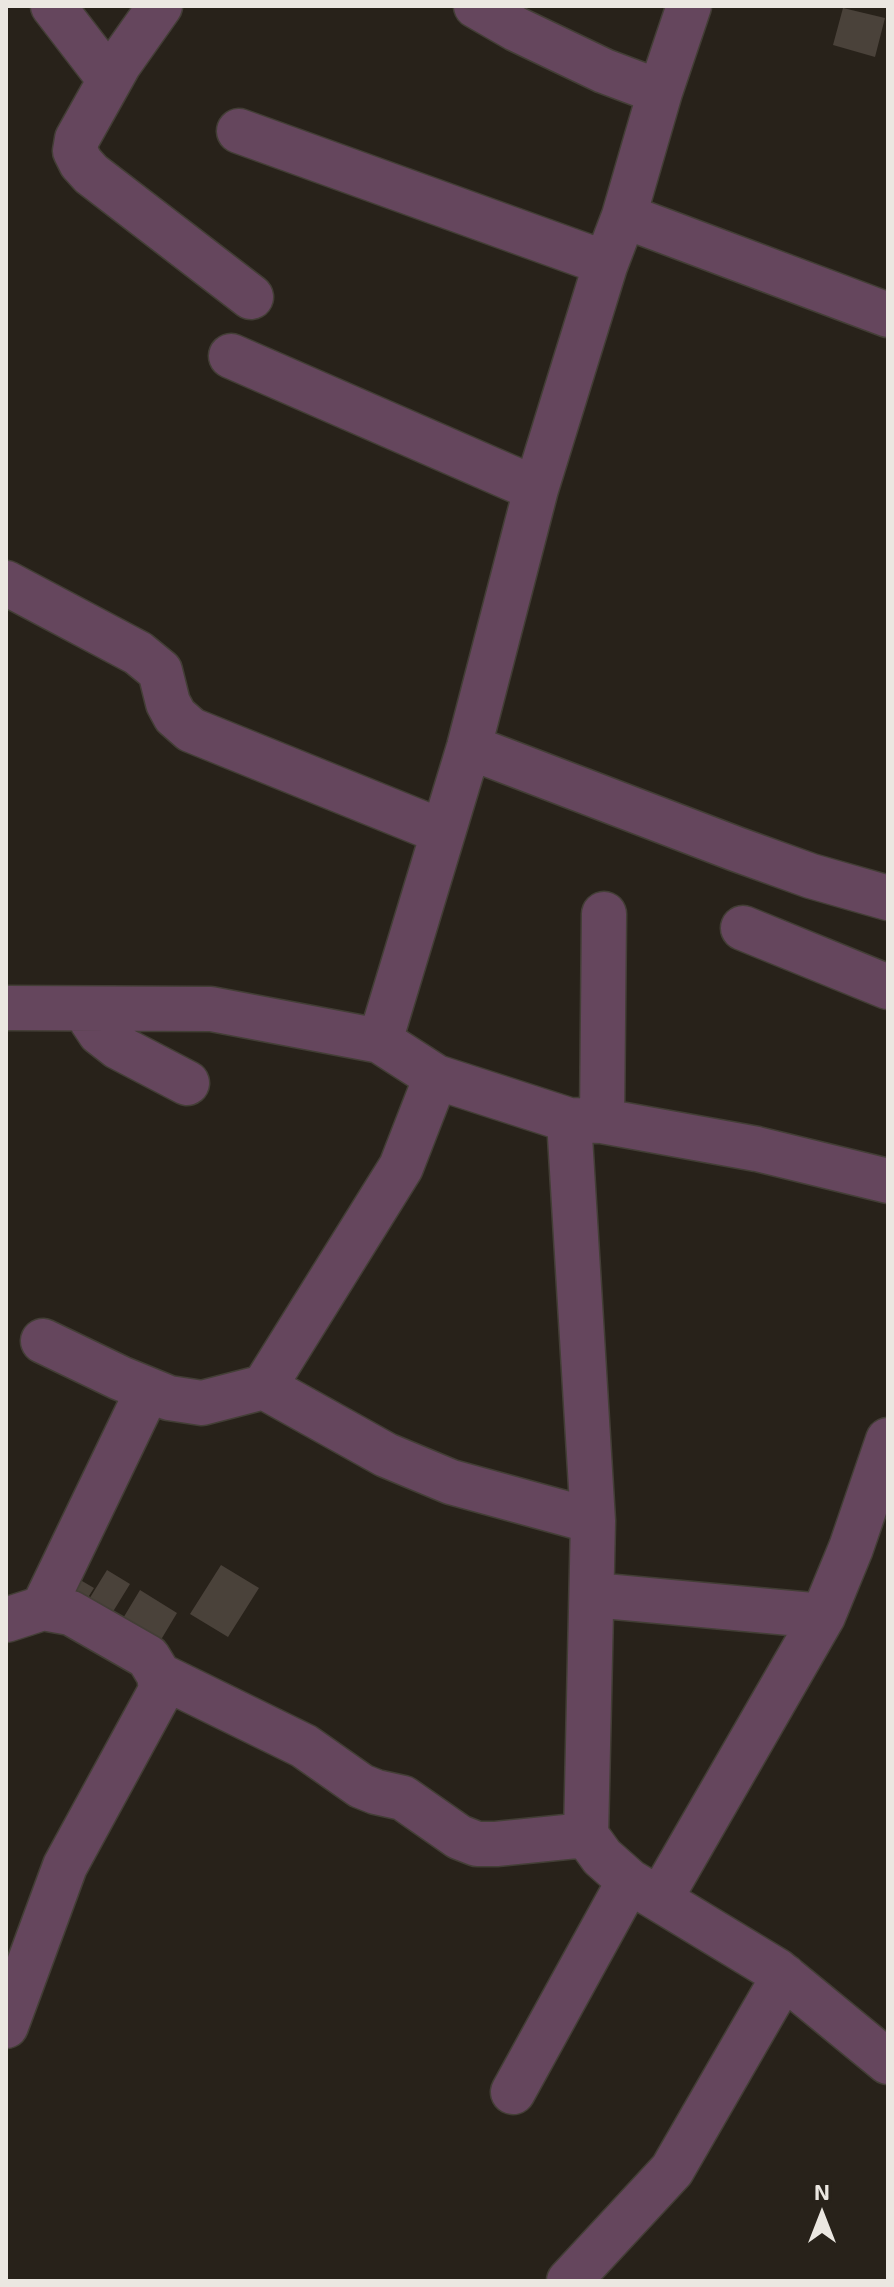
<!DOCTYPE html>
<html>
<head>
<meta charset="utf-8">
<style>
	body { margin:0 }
	#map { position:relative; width:894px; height:2287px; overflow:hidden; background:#28221a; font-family:"Exo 2",sans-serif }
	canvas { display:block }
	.frame { position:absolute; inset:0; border:8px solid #ebe7e1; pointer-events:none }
	.north { position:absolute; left:782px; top:2175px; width:80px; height:80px; -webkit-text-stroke:6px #28221a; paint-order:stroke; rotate:0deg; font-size:22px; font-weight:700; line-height:32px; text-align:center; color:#ebe7e1 }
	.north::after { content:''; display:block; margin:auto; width:28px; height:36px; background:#ebe7e1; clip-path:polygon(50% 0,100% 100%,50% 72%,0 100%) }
</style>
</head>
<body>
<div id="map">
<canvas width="894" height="2287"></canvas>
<div class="frame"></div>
<div class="north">N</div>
</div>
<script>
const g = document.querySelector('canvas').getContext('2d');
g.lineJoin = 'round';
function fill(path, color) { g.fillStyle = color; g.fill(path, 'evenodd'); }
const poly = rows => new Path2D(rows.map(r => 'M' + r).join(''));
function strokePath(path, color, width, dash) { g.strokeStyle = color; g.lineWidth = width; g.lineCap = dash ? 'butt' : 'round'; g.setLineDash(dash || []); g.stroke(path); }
fill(poly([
	[843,8,885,18,875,57,833,45],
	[221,1565,259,1588,228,1637,190,1614],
	[107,1570,130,1584,106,1623,83,1609],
	[65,1571,94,1588,80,1610],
	[140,1590,177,1613,153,1653,116,1630]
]), '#4a423a');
const minor = poly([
	[53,6,110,80],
	[160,6,119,64,77,139,75,151,81,163,91,174,251,297],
	[476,6,516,29,604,71,660,92],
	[239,131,594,259,605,266],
	[624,216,888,315],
	[231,356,536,489],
	[6,583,138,653,160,671,168,703,175,716,191,730,443,832],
	[469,747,736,849,811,876,888,898],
	[743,928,888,987],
	[6,1008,211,1009,380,1041,469,747,536,489,605,266,624,216,660,92,689,6],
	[84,1009,100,1033,118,1047,187,1083],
	[380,1041,436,1077,569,1120,602,1121,757,1149,888,1181],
	[569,1120,593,1521,586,1835,602,1857,629,1881,776,1970,888,2062],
	[602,1121,604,914],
	[43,1341,120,1378,169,1398,202,1403,264,1387,386,1455,451,1482,593,1521],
	[264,1387,401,1167,436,1077],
	[593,1595,823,1616],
	[43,1608,148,1390],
	[6,1620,43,1608,71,1613,148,1657,159,1675,161,1690,65,1866,6,2026],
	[159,1675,304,1746,361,1786,376,1792,403,1798,459,1837,477,1844,496,1844,586,1835],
	[660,1899,823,1616,851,1548,888,1440],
	[513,2092,629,1881],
	[569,2281,672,2170,784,1976]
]);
strokePath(minor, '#433e36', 47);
strokePath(minor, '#65465d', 44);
</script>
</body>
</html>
